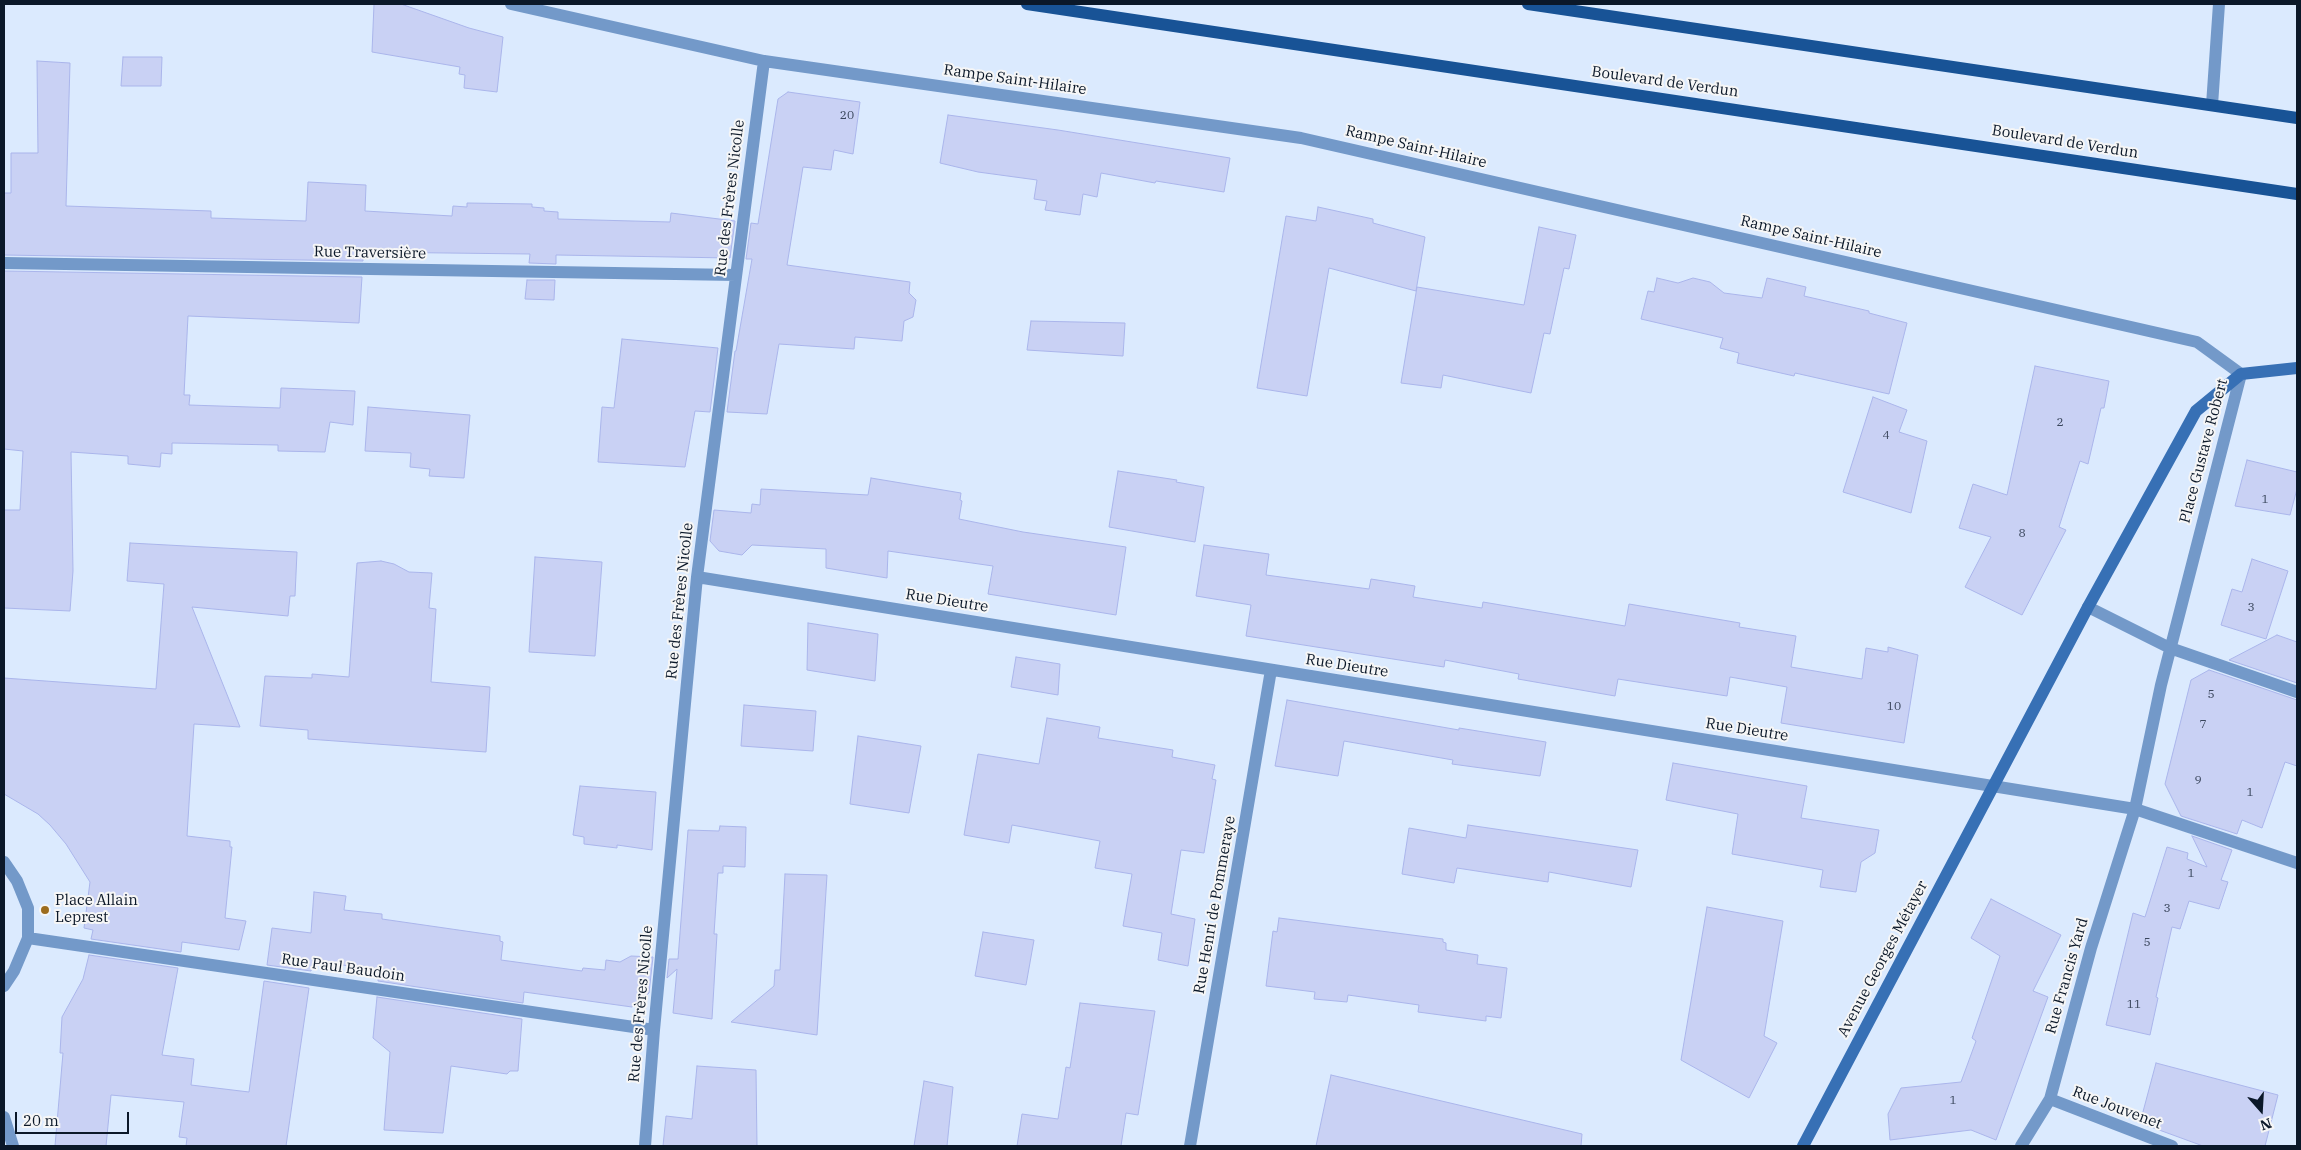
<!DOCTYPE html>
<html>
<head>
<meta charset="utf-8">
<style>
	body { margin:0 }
	#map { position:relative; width:2301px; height:1150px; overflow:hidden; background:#dbeafe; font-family:"IBM Plex Serif",serif }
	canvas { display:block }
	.frame { position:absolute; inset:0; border:5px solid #0b1829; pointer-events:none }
	.north { position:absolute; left:2236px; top:1085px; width:50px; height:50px; -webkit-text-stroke:4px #f6f6f6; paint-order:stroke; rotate:161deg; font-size:14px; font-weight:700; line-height:20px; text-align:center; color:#0b1829 }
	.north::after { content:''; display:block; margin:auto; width:18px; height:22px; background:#0b1829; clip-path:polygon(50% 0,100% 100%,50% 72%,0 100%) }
	.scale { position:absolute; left:15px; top:1112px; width:114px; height:22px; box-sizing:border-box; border:2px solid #0b1829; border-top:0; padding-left:6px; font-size:15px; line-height:18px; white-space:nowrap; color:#0b1829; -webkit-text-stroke:4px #f6f6f6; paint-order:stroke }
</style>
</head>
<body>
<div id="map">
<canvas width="2301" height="1150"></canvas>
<div class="frame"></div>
<div class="north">N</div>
<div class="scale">20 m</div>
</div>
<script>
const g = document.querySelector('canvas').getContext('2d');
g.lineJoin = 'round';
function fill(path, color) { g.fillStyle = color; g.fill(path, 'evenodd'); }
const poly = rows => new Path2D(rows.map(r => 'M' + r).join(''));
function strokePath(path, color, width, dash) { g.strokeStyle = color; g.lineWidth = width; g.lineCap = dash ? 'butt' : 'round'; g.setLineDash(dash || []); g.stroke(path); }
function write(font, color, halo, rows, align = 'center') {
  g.font = font + ' "IBM Plex Serif",serif'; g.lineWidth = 4; g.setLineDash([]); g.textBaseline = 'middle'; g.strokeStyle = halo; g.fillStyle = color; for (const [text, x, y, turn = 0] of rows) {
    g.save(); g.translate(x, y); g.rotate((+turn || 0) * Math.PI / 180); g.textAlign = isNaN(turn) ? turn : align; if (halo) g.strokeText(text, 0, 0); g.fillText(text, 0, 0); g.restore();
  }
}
const building = poly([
	[374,4,401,4,469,28,503,37,497,92,464,88,465,75,459,74,460,67,372,52,374,4],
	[123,57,162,57,161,86,121,86,123,57],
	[37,61,70,63,66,206,211,211,211,218,306,221,308,182,366,185,365,211,452,216,453,206,467,207,467,203,532,204,532,207,544,208,544,211,558,212,558,219,670,222,671,213,735,221,730,258,556,255,556,264,529,263,530,254,363,252,363,261,4,255,4,193,11,193,11,153,38,153,37,61],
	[788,92,860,102,853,154,834,150,831,170,803,167,787,265,910,282,909,293,916,300,913,317,904,321,902,341,855,337,854,349,779,344,767,414,727,412,735,351,736,351,752,259,746,259,751,223,758,224,778,99,788,92],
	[948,115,1058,130,1230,158,1224,192,1156,181,1155,183,1101,173,1097,197,1083,194,1080,215,1045,210,1047,201,1034,199,1037,180,978,172,940,163,948,115],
	[1318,207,1373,219,1373,223,1425,237,1416,291,1329,268,1307,396,1257,388,1286,216,1316,221,1318,207],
	[1539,227,1576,235,1569,269,1564,268,1550,334,1544,333,1531,393,1443,375,1441,388,1401,383,1417,287,1524,305,1539,227],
	[4,271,362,277,359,323,188,316,184,395,190,395,189,405,280,408,281,388,355,391,353,425,330,422,325,452,278,451,278,445,172,443,172,454,161,453,160,467,128,464,128,456,71,452,73,571,70,611,4,608,4,510,20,510,23,451,4,449,4,271],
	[1657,278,1678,283,1693,278,1710,282,1724,293,1762,298,1767,278,1806,287,1804,296,1869,311,1869,313,1907,323,1889,394,1795,373,1794,376,1737,363,1739,353,1720,348,1723,338,1641,319,1648,291,1654,292,1657,278],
	[527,280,555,280,554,300,525,299,527,280],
	[1031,321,1125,323,1123,356,1027,350,1031,321],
	[622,339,718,348,710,412,695,411,685,467,598,462,602,407,614,408,622,339],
	[2035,366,2109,381,2104,408,2101,408,2088,464,2080,461,2059,527,2066,530,2022,615,1965,587,1991,537,1959,528,1973,484,2007,495,2035,366],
	[1873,397,1907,410,1899,432,1927,441,1911,513,1843,492,1873,397],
	[368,407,470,415,464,478,429,476,430,469,410,467,411,453,365,451,368,407],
	[2247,460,2297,472,2297,489,2290,515,2235,506,2247,460],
	[1118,471,1177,480,1176,482,1204,487,1195,542,1109,527,1118,471],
	[871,478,961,493,960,500,962,501,959,519,1023,532,1126,547,1116,615,988,594,993,566,888,551,887,578,826,568,826,549,752,545,742,555,719,551,710,541,714,510,751,513,752,504,760,505,761,489,868,495,871,478],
	[130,543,297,552,295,596,290,596,288,616,192,607,240,727,194,724,187,836,230,841,230,847,232,847,225,918,246,921,239,950,182,942,181,952,91,939,93,930,84,928,90,882,66,844,50,825,38,814,4,794,4,678,156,689,164,584,127,581,130,543],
	[1204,545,1269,554,1266,575,1369,589,1371,579,1415,586,1413,597,1482,608,1483,602,1625,626,1629,604,1740,623,1739,627,1796,636,1791,667,1862,679,1866,648,1888,652,1888,647,1918,655,1904,743,1781,723,1787,687,1730,677,1727,696,1618,679,1615,696,1518,679,1519,674,1445,660,1444,667,1246,636,1251,605,1196,596,1204,545],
	[535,557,602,562,595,656,529,652,535,557],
	[2252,559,2288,571,2266,639,2221,625,2232,589,2242,592,2252,559],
	[381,561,394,564,409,572,432,573,429,608,436,609,431,682,490,687,486,752,308,739,308,730,260,726,265,676,312,678,312,674,349,677,357,563,381,561],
	[808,623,878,634,875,681,807,670,808,623],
	[2277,635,2297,642,2297,683,2229,660,2277,635],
	[1016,657,1060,664,1058,695,1011,687,1016,657],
	[2209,670,2297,700,2297,766,2285,762,2262,828,2242,820,2237,834,2181,816,2165,784,2191,680,2209,670],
	[1287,700,1459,730,1459,728,1546,742,1540,776,1452,764,1453,760,1344,741,1338,776,1275,766,1287,700],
	[744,705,816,711,813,751,741,746,744,705],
	[1047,718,1100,727,1098,738,1173,750,1172,757,1215,765,1212,779,1216,780,1204,853,1181,850,1171,914,1195,919,1188,966,1158,960,1162,933,1123,926,1132,874,1095,868,1100,841,1012,825,1009,843,964,835,978,754,1039,764,1047,718],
	[858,736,921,746,909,813,850,804,858,736],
	[1673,763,1807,786,1801,818,1879,830,1875,853,1861,862,1856,892,1820,887,1823,870,1732,854,1738,814,1666,800,1673,763],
	[580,786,656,792,652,850,617,845,617,848,584,844,584,837,573,835,580,786],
	[1468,825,1638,850,1631,887,1549,872,1548,882,1457,868,1454,883,1402,874,1409,828,1466,838,1468,825],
	[720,826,746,827,745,867,723,866,723,873,718,873,714,934,717,934,712,1019,673,1013,677,969,667,978,669,959,678,959,688,830,719,831,720,826],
	[2192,836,2232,850,2221,880,2228,882,2219,909,2189,901,2180,929,2172,927,2156,997,2158,998,2150,1035,2106,1025,2133,913,2145,917,2167,847,2188,853,2187,859,2207,867,2192,836],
	[785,874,827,875,817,1035,731,1022,774,986,775,970,780,970,785,874],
	[314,892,346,896,344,910,382,914,382,919,500,936,500,941,503,942,501,960,582,971,583,968,605,970,606,960,620,962,631,956,653,957,649,993,632,1007,524,992,523,1003,378,981,379,970,313,961,311,971,267,965,272,928,311,933,314,892],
	[1991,899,2061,935,2033,991,2048,997,1996,1140,1971,1130,1890,1140,1888,1114,1901,1088,1961,1082,1976,1041,1972,1038,2000,956,1971,938,1991,899],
	[1707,907,1783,921,1764,1036,1777,1043,1749,1098,1681,1060,1707,907],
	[1279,918,1443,939,1443,942,1446,943,1446,950,1478,955,1477,964,1507,968,1501,1018,1486,1016,1486,1021,1418,1012,1419,1005,1348,995,1347,1002,1314,999,1315,992,1266,986,1273,931,1277,932,1279,918],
	[983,932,1034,940,1026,985,975,976,983,932],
	[89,955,178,968,162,1055,194,1059,191,1085,249,1092,264,981,309,988,286,1146,186,1146,187,1138,179,1137,184,1102,111,1095,106,1146,55,1146,63,1053,60,1053,62,1017,83,979,89,955],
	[377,997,522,1019,518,1071,510,1071,507,1074,451,1066,443,1133,384,1130,390,1052,373,1038,377,997],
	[1080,1003,1155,1011,1138,1115,1126,1113,1121,1146,1017,1146,1022,1114,1058,1119,1066,1067,1070,1068,1080,1003],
	[2156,1063,2278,1095,2265,1146,2203,1146,2140,1123,2156,1063],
	[697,1066,756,1070,757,1146,663,1146,666,1116,692,1119,697,1066],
	[1331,1075,1582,1134,1581,1146,1316,1146,1331,1075],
	[924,1081,953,1087,947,1146,914,1146,924,1081]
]);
fill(building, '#c9d1f4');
strokePath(building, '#aab5eb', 1);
strokePath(poly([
	[511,4,764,61,1301,138,2197,342,2241,374,2161,685,2135,809,2091,948,2050,1099,2021,1146],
	[2212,105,2219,4],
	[4,263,736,275],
	[697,577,2135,809,2297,863],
	[2088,607,2170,648,2297,692],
	[4,862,17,881,28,908,28,938,14,971,4,986],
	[28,938,654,1030],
	[2050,1099,2172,1146],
	[4,1117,13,1146],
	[645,1146,654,1030,697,577,764,61],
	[1190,1146,1271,670]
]), '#7399c9', 12);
strokePath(poly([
	[1803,1146,2088,607,2196,411,2241,374,2297,368]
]), '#3770b5', 12);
strokePath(poly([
	[1027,4,2297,194],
	[1528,4,2297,118]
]), '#185396', 12);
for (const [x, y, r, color] of [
	[45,910,5,"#9c6c1e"]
]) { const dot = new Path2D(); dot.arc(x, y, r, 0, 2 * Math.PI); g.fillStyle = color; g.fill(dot); strokePath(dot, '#f6f6f6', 2); }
write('12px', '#3a465c', null, [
	["20",847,116],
	["2",2060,423],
	["4",1886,436],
	["1",2265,500],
	["8",2022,534],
	["3",2251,608],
	["5",2211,695],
	["10",1894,707],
	["7",2203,725],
	["9",2198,781],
	["1",2250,793],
	["1",2191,874],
	["3",2167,909],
	["5",2147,943],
	["11",2134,1005],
	["1",1953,1101]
]);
write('15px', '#0b1829', '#f6f6f6', [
	["Rampe Saint-Hilaire",1015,80,8],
	["Boulevard de Verdun",1665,82,8],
	["Boulevard de Verdun",2065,142,9],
	["Rampe Saint-Hilaire",1416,147,13],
	["Rue des Frères Nicolle",730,198,-83],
	["Rampe Saint-Hilaire",1811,237,13],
	["Rue Traversière",370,253,1],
	["Place Gustave Robert",2204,451,-75],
	["Rue des Frères Nicolle",680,601,-84],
	["Rue Dieutre",947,601,9],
	["Rue Dieutre",1347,666,9],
	["Rue Dieutre",1747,730,9],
	["Rue Henri de Pommeraye",1215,905,-80],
	["Avenue Georges Métayer",1883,959,-62],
	["Rue Paul Baudoin",343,968,8],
	["Rue Francis Yard",2067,976,-74],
	["Rue des Frères Nicolle",641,1004,-85],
	["Rue Jouvenet",2117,1108,21]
]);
write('15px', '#0b1829', '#f6f6f6', [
	["Place Allain",55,901],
	["Leprest",55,918]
], 'left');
</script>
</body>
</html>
